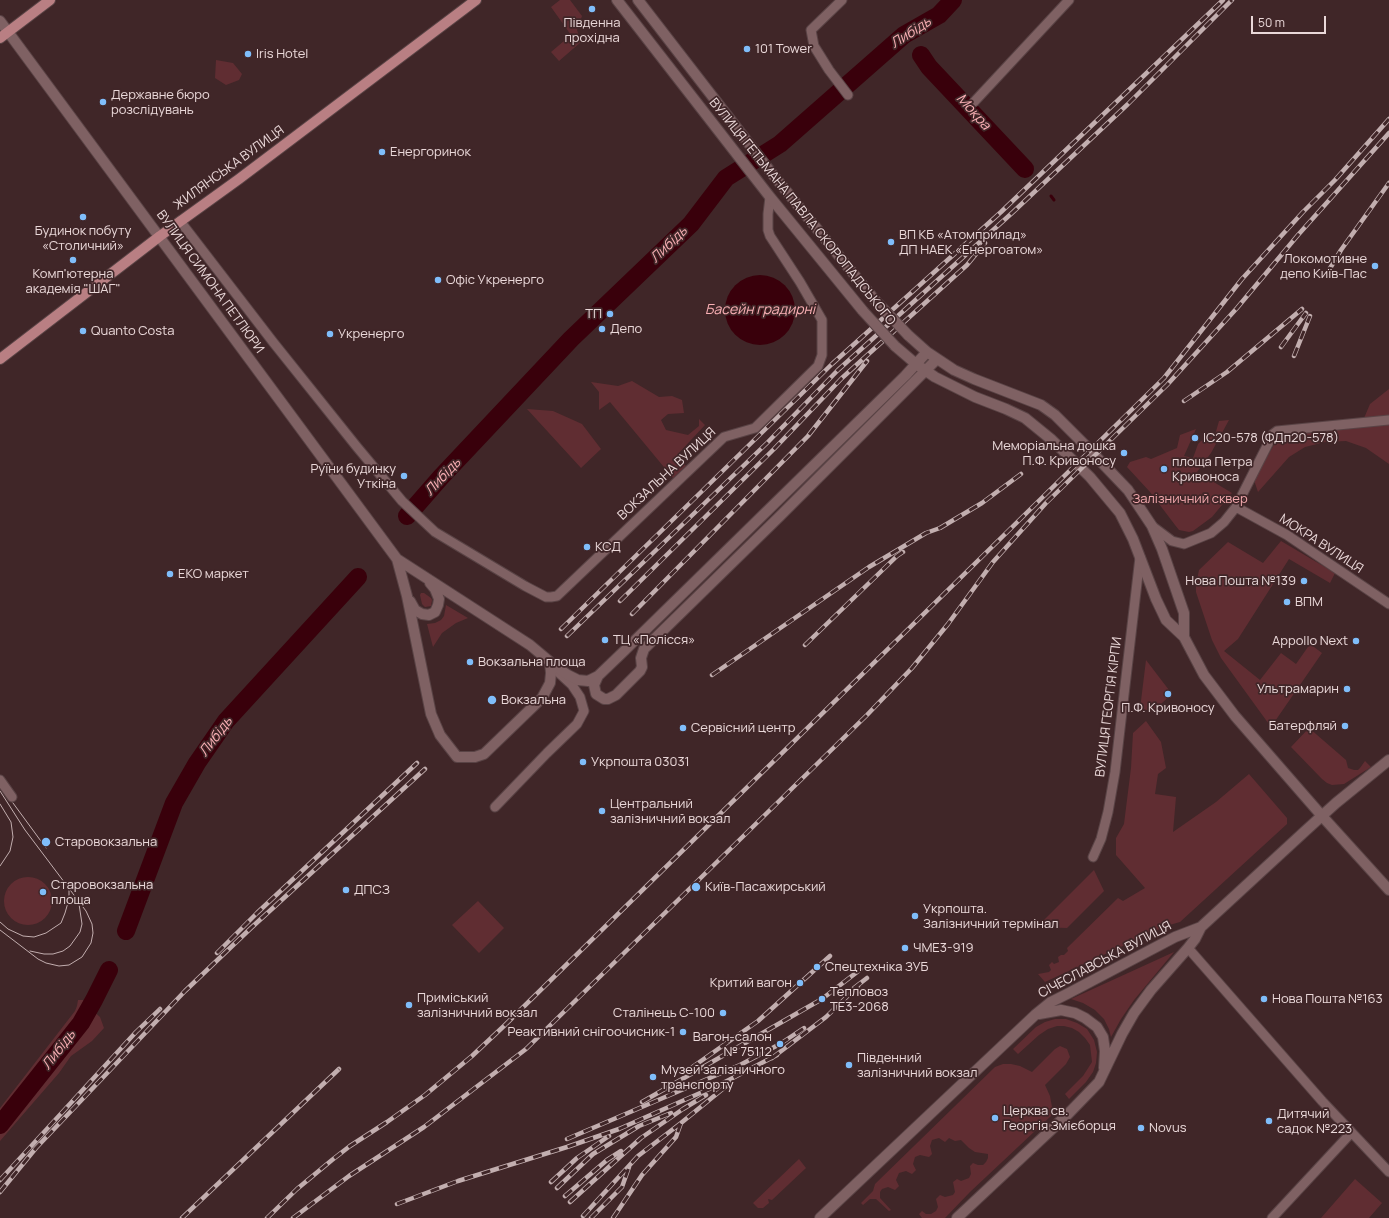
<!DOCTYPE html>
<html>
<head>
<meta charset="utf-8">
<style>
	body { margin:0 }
	#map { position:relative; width:1389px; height:1218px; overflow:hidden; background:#402628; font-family:Manrope,sans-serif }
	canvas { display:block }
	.scale { position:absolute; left:1251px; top:16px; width:75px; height:18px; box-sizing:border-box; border:2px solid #ead8d9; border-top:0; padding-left:5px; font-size:12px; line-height:14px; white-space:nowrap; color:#ead8d9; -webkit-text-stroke:3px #402628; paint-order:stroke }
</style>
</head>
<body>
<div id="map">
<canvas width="1389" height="1218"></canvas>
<div class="scale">50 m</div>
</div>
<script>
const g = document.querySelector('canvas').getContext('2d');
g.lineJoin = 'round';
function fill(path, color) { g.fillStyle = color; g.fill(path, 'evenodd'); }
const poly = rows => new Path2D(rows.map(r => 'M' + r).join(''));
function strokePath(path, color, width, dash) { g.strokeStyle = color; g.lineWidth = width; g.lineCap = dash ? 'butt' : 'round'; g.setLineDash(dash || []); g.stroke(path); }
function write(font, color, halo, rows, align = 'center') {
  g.font = font + ' Manrope,sans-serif'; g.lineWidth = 3.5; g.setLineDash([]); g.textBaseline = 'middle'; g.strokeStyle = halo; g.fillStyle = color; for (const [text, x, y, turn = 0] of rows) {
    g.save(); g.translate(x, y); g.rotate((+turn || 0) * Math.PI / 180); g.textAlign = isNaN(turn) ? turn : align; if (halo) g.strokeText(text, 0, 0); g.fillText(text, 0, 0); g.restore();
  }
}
fill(poly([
	[560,0,570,0,582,16,577,30,581,42,559,61,551,52,571,35,551,7],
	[216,60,233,63,242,74,239,80,226,85,215,78],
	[976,104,1023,157,1018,157,1018,161,1025,169,1020,175,979,130,968,113],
	[632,381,659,397,672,396,682,400,684,413,668,414,661,420,666,430,688,435,699,426,699,419,705,425,677,455,686,466,673,478,610,402,599,410,599,392,591,382,618,386],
	[1389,389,1389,420,1362,423,1370,404],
	[527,409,553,411,582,424,601,449,581,468],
	[1229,420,1211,453,1197,472,1232,493,1212,517,1193,531,1189,532,1179,530,1175,525,1150,492,1127,467,1130,462,1146,457,1151,459,1177,448,1180,435,1196,429,1184,456,1193,458,1198,444,1201,441,1215,435,1219,421],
	[1389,423,1389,464,1366,448,1346,441,1325,442,1305,447,1289,457,1258,492,1254,480,1279,436,1344,429],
	[1281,541,1335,573,1330,583,1289,559,1238,639,1224,651,1260,680,1281,653,1296,664,1310,644,1322,653,1271,727,1221,658,1212,640,1196,592,1196,585,1199,570,1228,542,1263,563],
	[421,593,424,593,431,598,432,600,431,606,425,607,422,604,420,595],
	[446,605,468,618,456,623,442,633,433,647,427,624,435,623,441,620,444,616],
	[1146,660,1172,694,1153,711,1140,709],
	[1146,721,1161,742,1166,768,1158,774,1155,794,1176,797,1173,832,1216,802,1249,774,1287,818,1287,824,1180,922,1166,926,1045,982,1038,974,1049,972,1051,970,1049,965,1052,962,1054,964,1059,962,1058,957,1061,955,1064,955,1068,951,1067,948,1118,898,1123,901,1145,888,1116,855,1116,838,1124,824,1131,768,1133,733],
	[1309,728,1346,760,1348,768,1354,770,1358,770,1360,768,1365,761,1371,767,1344,784,1332,785,1327,783,1322,779,1291,747],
	[1094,870,1104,891,1067,928,1037,927],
	'4 901a24 24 0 1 1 48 0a24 24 0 1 1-48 0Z',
	[478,901,504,928,479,953,452,925],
	[1174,952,1134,1000,1121,1019,1111,1037,1109,1029,1104,1019,1095,1010,1083,1003,1071,999],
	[78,1000,83,1000,91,1009,100,1017,104,1028,92,1041,71,1056,59,1073,0,1141,0,1108,75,1011,77,1006],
	[1055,1019,1066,1019,1077,1023,1087,1029,1094,1040,1097,1052,1096,1063,1093,1072,1086,1082,1069,1099,1065,1094,1083,1076,1092,1062,1090,1045,1085,1038,1079,1032,1072,1028,1064,1026,1057,1026,1048,1029,1039,1035,1018,1054,1013,1049,1036,1027,1045,1022],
	[1060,1046,1067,1049,1070,1057,1066,1064,1045,1085,1050,1096,1052,1107,1051,1116,970,1192,945,1218,922,1218,919,1214,922,1211,926,1214,931,1214,936,1211,938,1207,936,1199,940,1195,945,1197,953,1195,955,1192,953,1182,957,1179,961,1181,969,1178,971,1174,970,1166,973,1163,978,1165,983,1165,986,1162,988,1158,988,1154,975,1152,969,1148,961,1140,955,1141,949,1138,945,1142,939,1138,932,1140,930,1146,932,1154,929,1157,920,1155,915,1157,913,1164,916,1170,912,1174,906,1171,899,1173,896,1180,899,1186,895,1190,888,1187,882,1189,880,1192,880,1198,891,1210,889,1211,876,1199,870,1199,863,1205,861,1203,873,1191,875,1184,995,1067,1003,1064,1011,1064,1020,1066,1032,1072,1055,1049],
	[799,1159,806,1168,772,1200,768,1199,769,1203,763,1208,758,1208,753,1203],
	[1355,1179,1382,1203,1369,1218,1321,1218]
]), '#602d32');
fill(poly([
	'725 310a35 35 0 1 1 70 0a35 35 0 1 1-70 0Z'
]), '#39000b');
strokePath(poly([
	[1051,196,1054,200]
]), '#39000b', 3);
strokePath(poly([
	[921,55,929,67,1025,169],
	[407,516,441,477,571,339,691,224,726,178,780,144,904,35,939,15,953,0],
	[126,931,174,803,197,763,226,721,358,577],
	[0,1125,81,1023,94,1000,109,970]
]), '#39000b', 18);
const street = poly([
	[842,0,811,30,814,46,829,70,848,95],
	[974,102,1069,0],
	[180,221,273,342,357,447,402,501,435,532,525,586,546,597,551,597,557,596,724,437,755,428,818,366,822,355,822,320,800,282,770,236,768,230,768,214,770,197],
	[1236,507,1287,535,1389,604],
	[1152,526,1172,541,1184,544,1211,533,1224,522,1236,507,1273,434,1277,431,1389,420],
	[0,780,12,797],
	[495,807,547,753,577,724,584,711,580,697,572,685,559,673],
	[1093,857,1101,839,1108,812,1115,772,1140,557],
	[1188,948,1322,1101,1389,1172],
	[1272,1218,1351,1133]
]);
const secondary = poly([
	[617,0,770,197,863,311],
	[638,0,770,171,874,299],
	[0,21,397,559,530,645,555,666,568,675,578,680,588,681,598,676,622,653,905,376,927,352],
	[908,335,927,352,954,370,974,379,1041,405,1055,415,1085,445,1128,490,1152,526,1162,549,1184,613,1184,637],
	[895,346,916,364,935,377,975,397,1006,409,1025,418,1052,440,1090,477,1120,513,1133,539,1156,599,1166,620,1184,637,1204,675,1235,716,1322,816,1389,890],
	[397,559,407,596,431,714,440,735,457,757,475,757,484,754,542,698,550,683,551,673,550,662],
	[410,601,415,610,422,614,429,615,435,612,438,605,439,599,435,589,430,583],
	[598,676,594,685,596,694,604,699,608,699,616,695,640,671,642,667,641,658,644,649,780,516,937,359],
	[1039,1014,1061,1010,1075,1013,1085,1018,1097,1027,1103,1037,1105,1051,1104,1068],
	[820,1218,1035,1015,1051,1002,1067,994,1175,937,1201,927,1303,833,1336,803,1389,760],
	[957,1218,1068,1114,1099,1082,1122,1034,1134,1013,1151,990,1188,948,1195,939,1201,927]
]);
const primary = poly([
	[0,38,50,0],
	[0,359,160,236,239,179,476,0]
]);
strokePath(street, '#594345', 11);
strokePath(secondary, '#594345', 12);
strokePath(primary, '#594345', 12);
strokePath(street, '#7f6163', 9);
strokePath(secondary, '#7f6163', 10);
strokePath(primary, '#b97f83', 10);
strokePath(poly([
	[0,791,25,830,86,911,92,924,93,933,91,943,82,957,69,965,59,966,46,963,38,959,0,930],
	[13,803,46,848],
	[0,804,11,822,13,837,10,851,0,866],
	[0,922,8,929,23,936,34,937,46,933,61,923,65,913,69,899,69,888],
	[30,951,44,954,53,954,63,951,70,946,80,932,82,924,79,904]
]), '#c2aeaf', 1);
const rail = poly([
	[1326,275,1341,250,1389,183],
	[1281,347,1306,313],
	[1294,356,1310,316],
	[1184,401,1227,372,1302,309],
	[620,601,774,449,842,378,967,265,985,243],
	[632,614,808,436,867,361],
	[561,629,832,364,1001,212,1223,0],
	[567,636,767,443,838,370,1012,213,1128,104,1232,0],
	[805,645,897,556,903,552],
	[712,675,869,567,926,533,940,528,982,503,1021,474],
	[217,953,257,913,417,763],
	[854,988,867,978],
	[772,1058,826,1017,858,986],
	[691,1068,758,1021,830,956],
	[642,1102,822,999,861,969],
	[567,1139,740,1065,780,1044,804,1028],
	[0,1180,136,1032,160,1009],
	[551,1182,577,1158,609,1136],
	[557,1188,593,1154,639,1126,671,1113],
	[0,1192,36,1148,185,991,251,928,425,769],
	[565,1196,607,1160,621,1151],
	[570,1202,641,1138,683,1109,706,1095],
	[397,1204,458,1181,567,1147,619,1129,725,1082,777,1055],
	[583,1216,638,1156,681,1123,730,1083],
	[182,1218,339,1069],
	[267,1218,297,1189,332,1160,350,1146,387,1122,425,1095,472,1056,505,1025,1164,378,1242,279,1303,212,1335,180,1389,119],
	[293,1218,349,1176,424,1127,526,1049,867,715,912,668,948,624,993,562,1046,503,1167,385,1237,308,1298,235,1389,133],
	[591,1218,622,1187,629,1167],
	[613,1218,642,1175,676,1137,681,1123]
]);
strokePath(rail, '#c2aeaf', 4.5);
strokePath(rail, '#402628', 3, [9]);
const secondaryBridge = poly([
	[874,299,908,335],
	[863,311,895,346]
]);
strokePath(secondaryBridge, '#594345', 12, []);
strokePath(secondaryBridge, '#7f6163', 10);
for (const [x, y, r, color] of [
	[592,9,4,"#7fbdfa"],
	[747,49,4,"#7fbdfa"],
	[248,54,4,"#7fbdfa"],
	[103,102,4,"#7fbdfa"],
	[382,152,4,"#7fbdfa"],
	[83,217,4,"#7fbdfa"],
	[891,242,4,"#7fbdfa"],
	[73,260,4,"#7fbdfa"],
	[1375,266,4,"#7fbdfa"],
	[438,280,4,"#7fbdfa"],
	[610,314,4,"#7fbdfa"],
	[602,329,4,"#7fbdfa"],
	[83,331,4,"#7fbdfa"],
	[330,334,4,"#7fbdfa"],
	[1195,438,4,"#7fbdfa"],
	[1124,453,4,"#7fbdfa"],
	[1164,469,4,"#7fbdfa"],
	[404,476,4,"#7fbdfa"],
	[587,547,4,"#7fbdfa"],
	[170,574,4,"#7fbdfa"],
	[1304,581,4,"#7fbdfa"],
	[1287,602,4,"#7fbdfa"],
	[605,640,4,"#7fbdfa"],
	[1356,641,4,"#7fbdfa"],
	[470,662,4,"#7fbdfa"],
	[1347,689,4,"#7fbdfa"],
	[1168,694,4,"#7fbdfa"],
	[492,700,5,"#7fbdfa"],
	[1345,726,4,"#7fbdfa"],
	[683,728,4,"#7fbdfa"],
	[583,762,4,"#7fbdfa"],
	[602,811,4,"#7fbdfa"],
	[46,842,5,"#7fbdfa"],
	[696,887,5,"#7fbdfa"],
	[346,890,4,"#7fbdfa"],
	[43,892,4,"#7fbdfa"],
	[915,916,4,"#7fbdfa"],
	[905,948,4,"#7fbdfa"],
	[817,967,4,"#7fbdfa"],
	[800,983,4,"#7fbdfa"],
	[822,999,4,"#7fbdfa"],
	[1264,999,4,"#7fbdfa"],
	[409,1005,4,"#7fbdfa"],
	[723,1013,4,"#7fbdfa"],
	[683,1032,4,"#7fbdfa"],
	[780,1044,4,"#7fbdfa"],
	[849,1065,4,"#7fbdfa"],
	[653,1077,4,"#7fbdfa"],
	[995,1118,4,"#7fbdfa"],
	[1269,1121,4,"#7fbdfa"],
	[1141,1128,4,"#7fbdfa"]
]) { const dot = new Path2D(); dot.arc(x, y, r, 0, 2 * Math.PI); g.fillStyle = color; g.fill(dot); strokePath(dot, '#402628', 1.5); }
write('13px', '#ead8d9', '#402628', [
	["Південна",592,23,"center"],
	["прохідна",592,38,"center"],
	["101 Tower",755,49],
	["Iris Hotel",256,54],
	["Державне бюро",111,95],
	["розслідувань",111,110],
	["Енергоринок",390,152],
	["Будинок побуту",83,231,"center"],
	["«Столичний»",83,246,"center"],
	["ВП КБ «Атомприлад»",899,235],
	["ДП НАЕК «Енергоатом»",899,250],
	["Локомотивне",1367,259,"right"],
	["депо Київ-Пас",1367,274,"right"],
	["Комп'ютерна",73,274,"center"],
	["академія \"ШАГ\"",73,289,"center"],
	["Офіс Укренерго",446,280],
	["ТП",602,314,"right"],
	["Депо",610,329],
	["Quanto Costa",91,331],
	["Укренерго",338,334],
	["ІС20-578 (ФДп20-578)",1203,438],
	["Меморіальна дошка",1116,446,"right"],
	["П.Ф. Кривоносу",1116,461,"right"],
	["площа Петра",1172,462],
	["Кривоноса",1172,477],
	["Руїни будинку",396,469,"right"],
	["Уткіна",396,484,"right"],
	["КСД",595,547],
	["ЕКО маркет",178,574],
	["Нова Пошта №139",1296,581,"right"],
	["ВПМ",1295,602],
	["ТЦ «Полісся»",613,640],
	["Appollo Next",1348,641,"right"],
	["Вокзальна площа",478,662],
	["Ультрамарин",1339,689,"right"],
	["Вокзальна",501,700],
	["П.Ф. Кривоносу",1168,708,"center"],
	["Батерфляй",1337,726,"right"],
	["Сервісний центр",691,728],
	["Укрпошта 03031",591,762],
	["Центральний",610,804],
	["залізничний вокзал",610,819],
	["Старовокзальна",55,842],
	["Старовокзальна",51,885],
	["площа",51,900],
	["Київ-Пасажирський",705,887],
	["ДПСЗ",354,890],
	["Укрпошта.",923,909],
	["Залізничний термінал",923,924],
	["ЧМЕ3-919",913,948],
	["Спецтехніка ЗУБ",825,967],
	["Критий вагон",792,983,"right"],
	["Тепловоз",830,992],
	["ТЕ3-2068",830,1007],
	["Приміський",417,998],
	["залізничний вокзал",417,1013],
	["Нова Пошта №163",1272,999],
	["Сталінець С-100",715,1013,"right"],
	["Реактивний снігоочисник-1",675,1032,"right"],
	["Вагон-салон",772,1037,"right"],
	["№ 75112",772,1052,"right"],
	["Південний",857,1058],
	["залізничний вокзал",857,1073],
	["Музей залізничного",661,1070],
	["транспорту",661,1085],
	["Церква св.",1003,1111],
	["Георгія Змієборця",1003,1126],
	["Дитячий",1277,1114],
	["садок №223",1277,1129],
	["Novus",1149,1128]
], 'left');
write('13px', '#ead8d9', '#402628', [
	["ЖИЛЯНСЬКА ВУЛИЦЯ",229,168,-36],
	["ВУЛИЦЯ ГЕТЬМАНА ПАВЛА СКОРОПАДСЬКОГО",802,212,51],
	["ВУЛИЦЯ СИМОНА ПЕТЛЮРИ",210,282,54],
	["ВОКЗАЛЬНА ВУЛИЦЯ",667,474,-43],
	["МОКРА ВУЛИЦЯ",1321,544,33],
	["ВУЛИЦЯ ГЕОРГІЯ КІРПИ",1109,707,-83],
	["СІЧЕСЛАВСЬКА ВУЛИЦЯ",1105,960,-28]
]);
write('13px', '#f3a9ae', '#402628', [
	["Залізничний сквер",1190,499]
]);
write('italic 14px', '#fab0b5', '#402628', [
	["Либідь",911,33,-33],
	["Мокра",973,112,48],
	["Либідь",669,245,-44],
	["Басейн градирні",760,310],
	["Либідь",443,477,-47],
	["Либідь",216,737,-53],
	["Либідь",59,1050,-52]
]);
</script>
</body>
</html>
